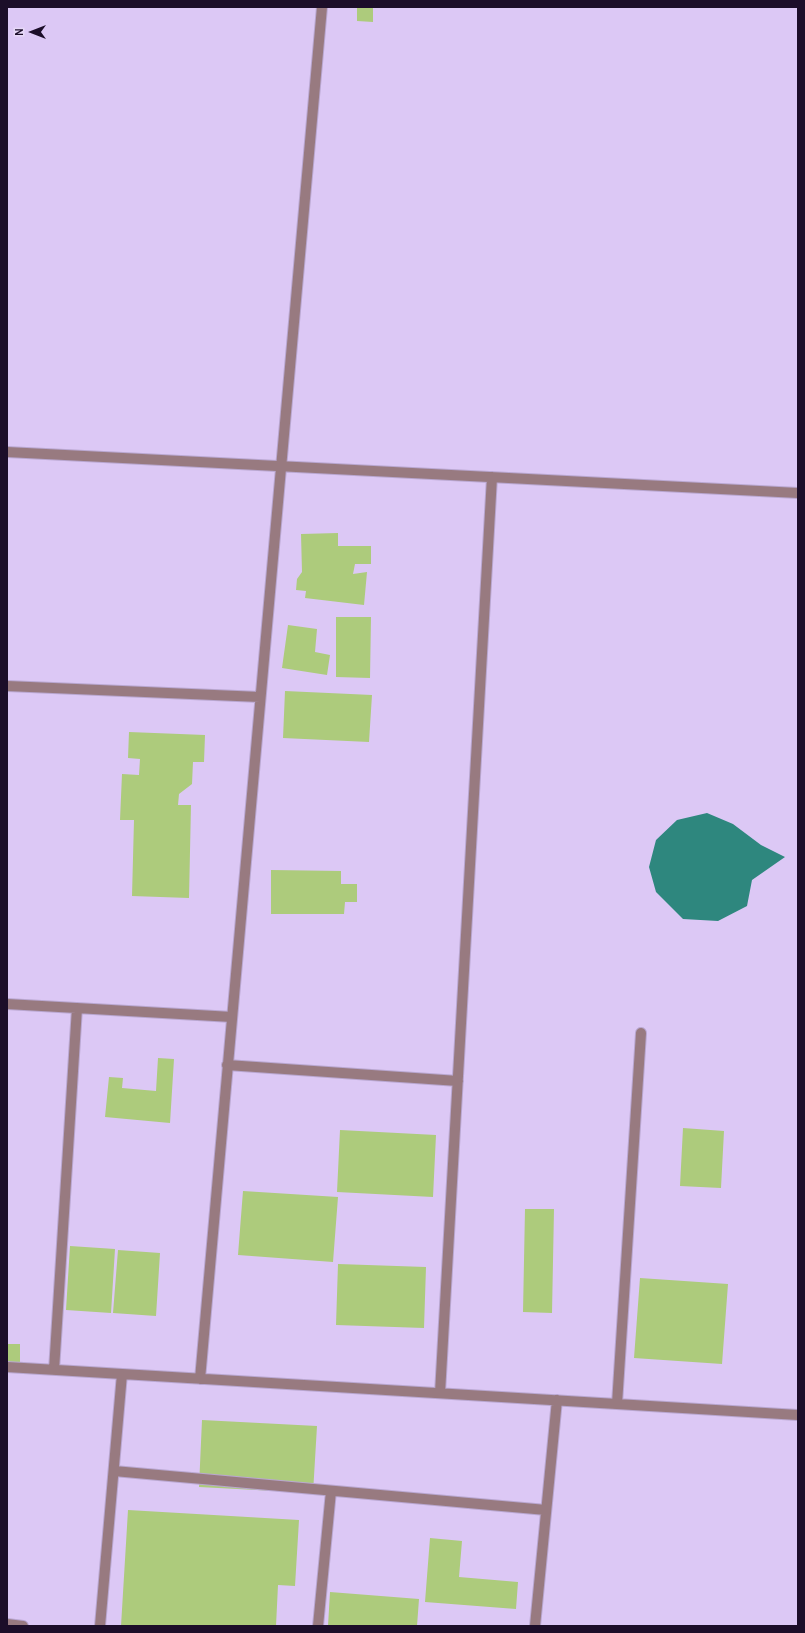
<!DOCTYPE html>
<html>
<head>
<meta charset="utf-8">
<style>
	body { margin:0 }
	#map { position:relative; width:805px; height:1633px; overflow:hidden; background:#dcc8f5; font-family:Karla,sans-serif }
	canvas { display:block }
	.frame { position:absolute; inset:0; border:8px solid #1c0e29; pointer-events:none }
	.north { position:absolute; left:12px; top:12px; width:40px; height:40px; -webkit-text-stroke:3px #e6d8f7; paint-order:stroke; rotate:270deg; font-size:11px; font-weight:700; line-height:16px; text-align:center; color:#1c0e29 }
	.north::after { content:''; display:block; margin:auto; width:14px; height:18px; background:#1c0e29; clip-path:polygon(50% 0,100% 100%,50% 72%,0 100%) }
</style>
</head>
<body>
<div id="map">
<canvas width="805" height="1633"></canvas>
<div class="frame"></div>
<div class="north">N</div>
</div>
<script>
const g = document.querySelector('canvas').getContext('2d');
g.lineJoin = 'round';
function fill(path, color) { g.fillStyle = color; g.fill(path, 'evenodd'); }
const poly = rows => new Path2D(rows.map(r => 'M' + r).join(''));
function strokePath(path, color, width, dash) { g.strokeStyle = color; g.lineWidth = width; g.lineCap = dash ? 'butt' : 'round'; g.setLineDash(dash || []); g.stroke(path); }
fill(poly([
	[707,813,733,824,761,845,785,857,752,880,747,906,718,921,683,919,656,892,649,867,656,840,677,820]
]), '#2e877e');
fill(poly([
	[357,7,373,7,373,22,357,21],
	[338,533,338,546,371,546,371,564,355,564,353,574,367,572,364,605,305,598,306,591,296,590,297,579,302,572,301,534],
	[336,617,371,617,370,678,336,677],
	[288,625,317,629,315,652,330,655,327,675,282,668],
	[285,691,372,695,369,742,283,738],
	[129,732,205,735,204,762,193,762,192,784,179,794,178,805,191,805,189,898,132,896,134,820,120,820,122,774,139,775,140,759,128,758],
	[271,870,341,871,341,884,357,884,357,902,345,902,344,914,271,914],
	[158,1058,174,1059,170,1123,105,1117,109,1077,123,1078,122,1088,156,1091],
	[683,1128,724,1131,721,1188,680,1186],
	[340,1130,436,1135,433,1197,337,1192],
	[243,1191,338,1197,333,1262,238,1255],
	[525,1209,554,1209,552,1313,523,1312],
	[70,1246,115,1249,111,1313,66,1310],
	[118,1250,160,1253,156,1316,113,1313],
	[338,1264,426,1267,424,1328,336,1325],
	[640,1278,728,1284,722,1364,634,1358],
	[7,1344,20,1344,20,1369,7,1368],
	[202,1420,317,1426,313,1493,199,1487],
	[128,1510,299,1520,295,1586,278,1585,276,1626,121,1626],
	[430,1538,462,1541,459,1577,518,1582,516,1609,425,1602],
	[330,1592,419,1599,417,1626,328,1626]
]), '#adcb7c');
const street = poly([
	[7,452,798,493],
	[7,686,260,697],
	[7,1004,232,1017],
	[227,1065,458,1081],
	[7,1367,798,1415],
	[54,1370,77,1008],
	[200,1379,322,7],
	[440,1393,492,477],
	[617,1404,641,1033],
	[114,1471,546,1510],
	[7,1624,23,1626],
	[100,1626,122,1374],
	[318,1626,331,1491],
	[535,1626,557,1400]
]);
strokePath(street, '#b9a7d0', 12);
strokePath(street, '#987a80', 10);
</script>
</body>
</html>
